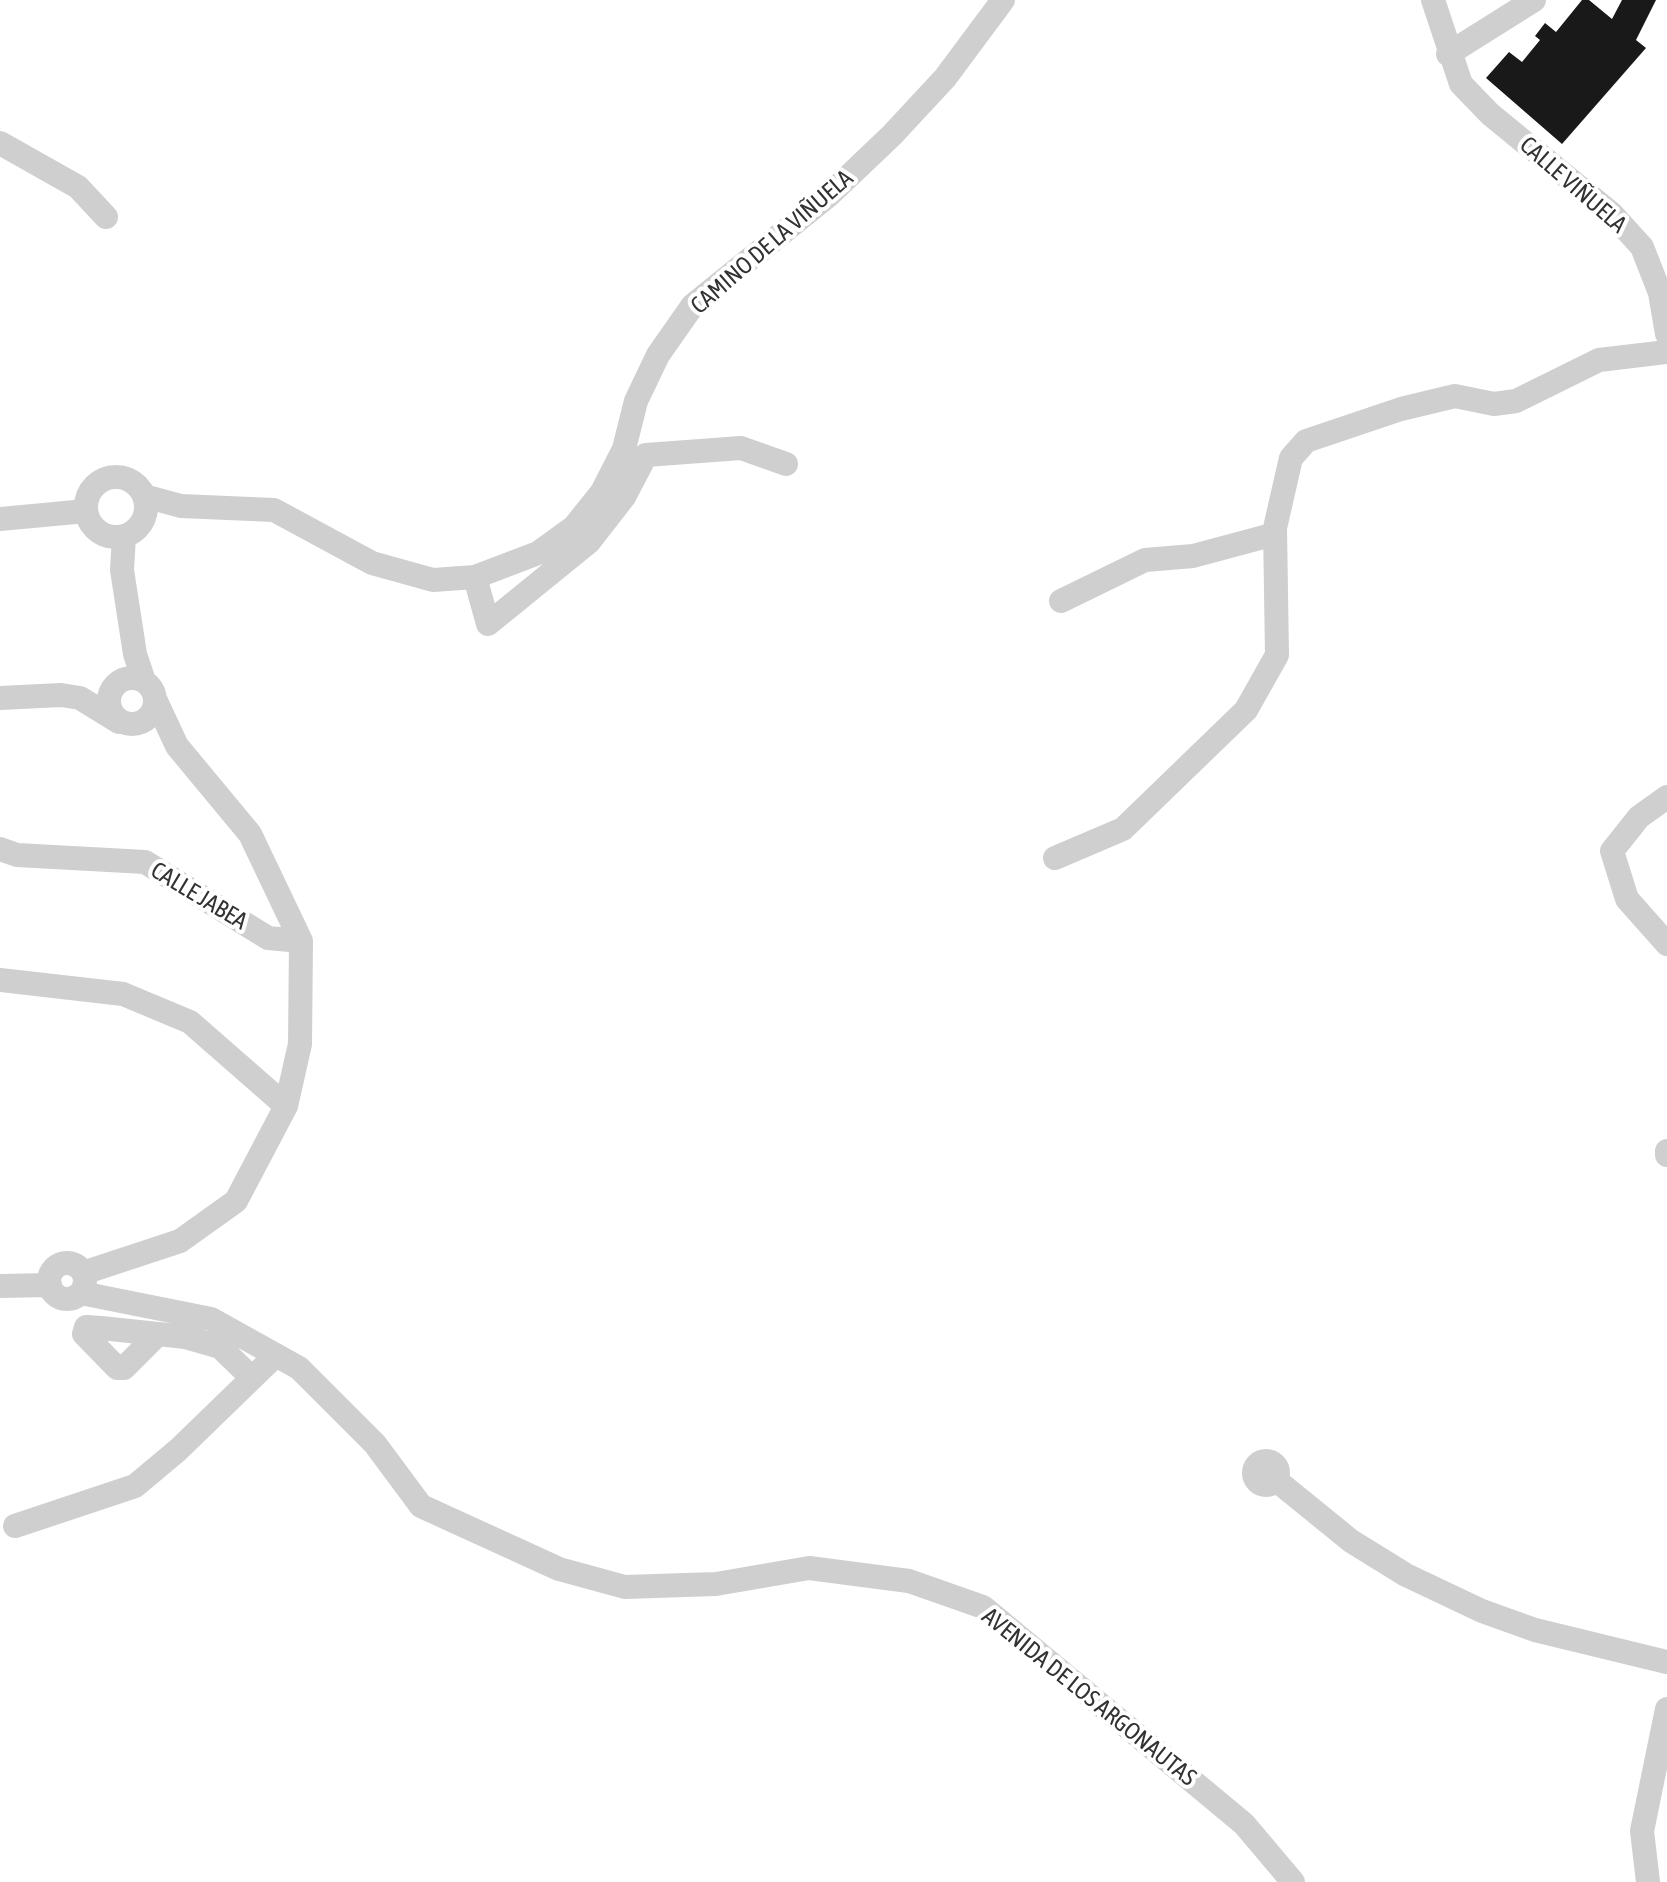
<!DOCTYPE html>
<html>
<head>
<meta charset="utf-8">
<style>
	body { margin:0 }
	canvas { display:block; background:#fff }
</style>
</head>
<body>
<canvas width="1667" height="1882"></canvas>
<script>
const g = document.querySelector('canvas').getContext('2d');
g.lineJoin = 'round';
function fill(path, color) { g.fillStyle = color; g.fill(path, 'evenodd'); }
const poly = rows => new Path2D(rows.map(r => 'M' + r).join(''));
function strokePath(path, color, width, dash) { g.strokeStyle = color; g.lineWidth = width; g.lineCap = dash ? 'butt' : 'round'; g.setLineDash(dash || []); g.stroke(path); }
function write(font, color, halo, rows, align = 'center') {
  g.font = font + ' "Asap Condensed",sans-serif'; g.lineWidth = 8; g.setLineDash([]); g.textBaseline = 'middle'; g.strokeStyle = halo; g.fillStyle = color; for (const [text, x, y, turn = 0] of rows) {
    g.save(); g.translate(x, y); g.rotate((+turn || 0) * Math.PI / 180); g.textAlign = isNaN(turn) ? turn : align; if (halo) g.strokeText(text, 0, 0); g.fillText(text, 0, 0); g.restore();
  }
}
fill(poly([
	[1582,0,1589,0,1612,19,1622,0,1656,0,1636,40,1646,48,1562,144,1486,78,1509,52,1522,62,1540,40,1535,36,1545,23,1556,32]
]), '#191919');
strokePath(poly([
	[1433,0,1461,84,1490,114,1612,214,1642,247,1660,293,1667,334],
	[1448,54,1534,0],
	[0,143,78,187,106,217],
	'86 507a30 30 0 1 1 60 0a30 30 0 1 1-60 0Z',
	[144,496,181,506,274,510,372,563,433,580,475,577,538,553,574,527,602,492,624,449,636,401,658,355,693,305,828,196,892,135,945,78,1003,0],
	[0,519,86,511],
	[124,536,122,570,135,654,144,681],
	[475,577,488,624,589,542,624,497,646,455,741,448,786,464],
	[1061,601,1145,560,1193,556,1275,534],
	'109 701a23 23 0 1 1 46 0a23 23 0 1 1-46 0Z',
	[0,698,61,695,80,698,119,722],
	[1667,797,1639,817,1612,851,1627,899,1667,944],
	[0,849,17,855,145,862,268,938,301,941],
	[1055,858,1123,829,1246,710,1277,655,1275,528,1291,458,1306,441,1401,409,1455,396,1494,404,1516,401,1599,360,1667,352],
	[0,980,123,994,190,1022,286,1106],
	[1667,1151,1667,1155],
	'49 1281a18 18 0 1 1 36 0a18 18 0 1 1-36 0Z',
	[83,1273,180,1241,236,1201,286,1106,300,1044,301,941,250,834,177,746,156,701],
	[0,1286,50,1285],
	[81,1293,211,1319,299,1368,375,1444,421,1506,559,1569,625,1587,716,1584,809,1568,909,1581,983,1607,1244,1824,1293,1882],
	[158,1334,124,1368,117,1368,84,1334,86,1327,101,1328,158,1334,185,1337,220,1347,252,1378],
	'1254 1473a12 12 0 1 1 24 0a12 12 0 1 1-24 0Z',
	[1276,1480,1351,1541,1406,1575,1482,1611,1535,1630,1667,1662],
	[15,1526,135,1486,178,1450,276,1355],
	[1648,1882,1642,1831,1667,1709]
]), '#cfcfcf', 24);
write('24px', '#323232', '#fff', [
	["CALLE VIÑUELA",1573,185,41],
	["CAMINO DE LA VIÑUELA",772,242,-41],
	["CALLE JABEA",199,896,31],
	["AVENIDA DE LOS ARGONAUTAS",1089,1697,39]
]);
</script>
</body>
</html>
